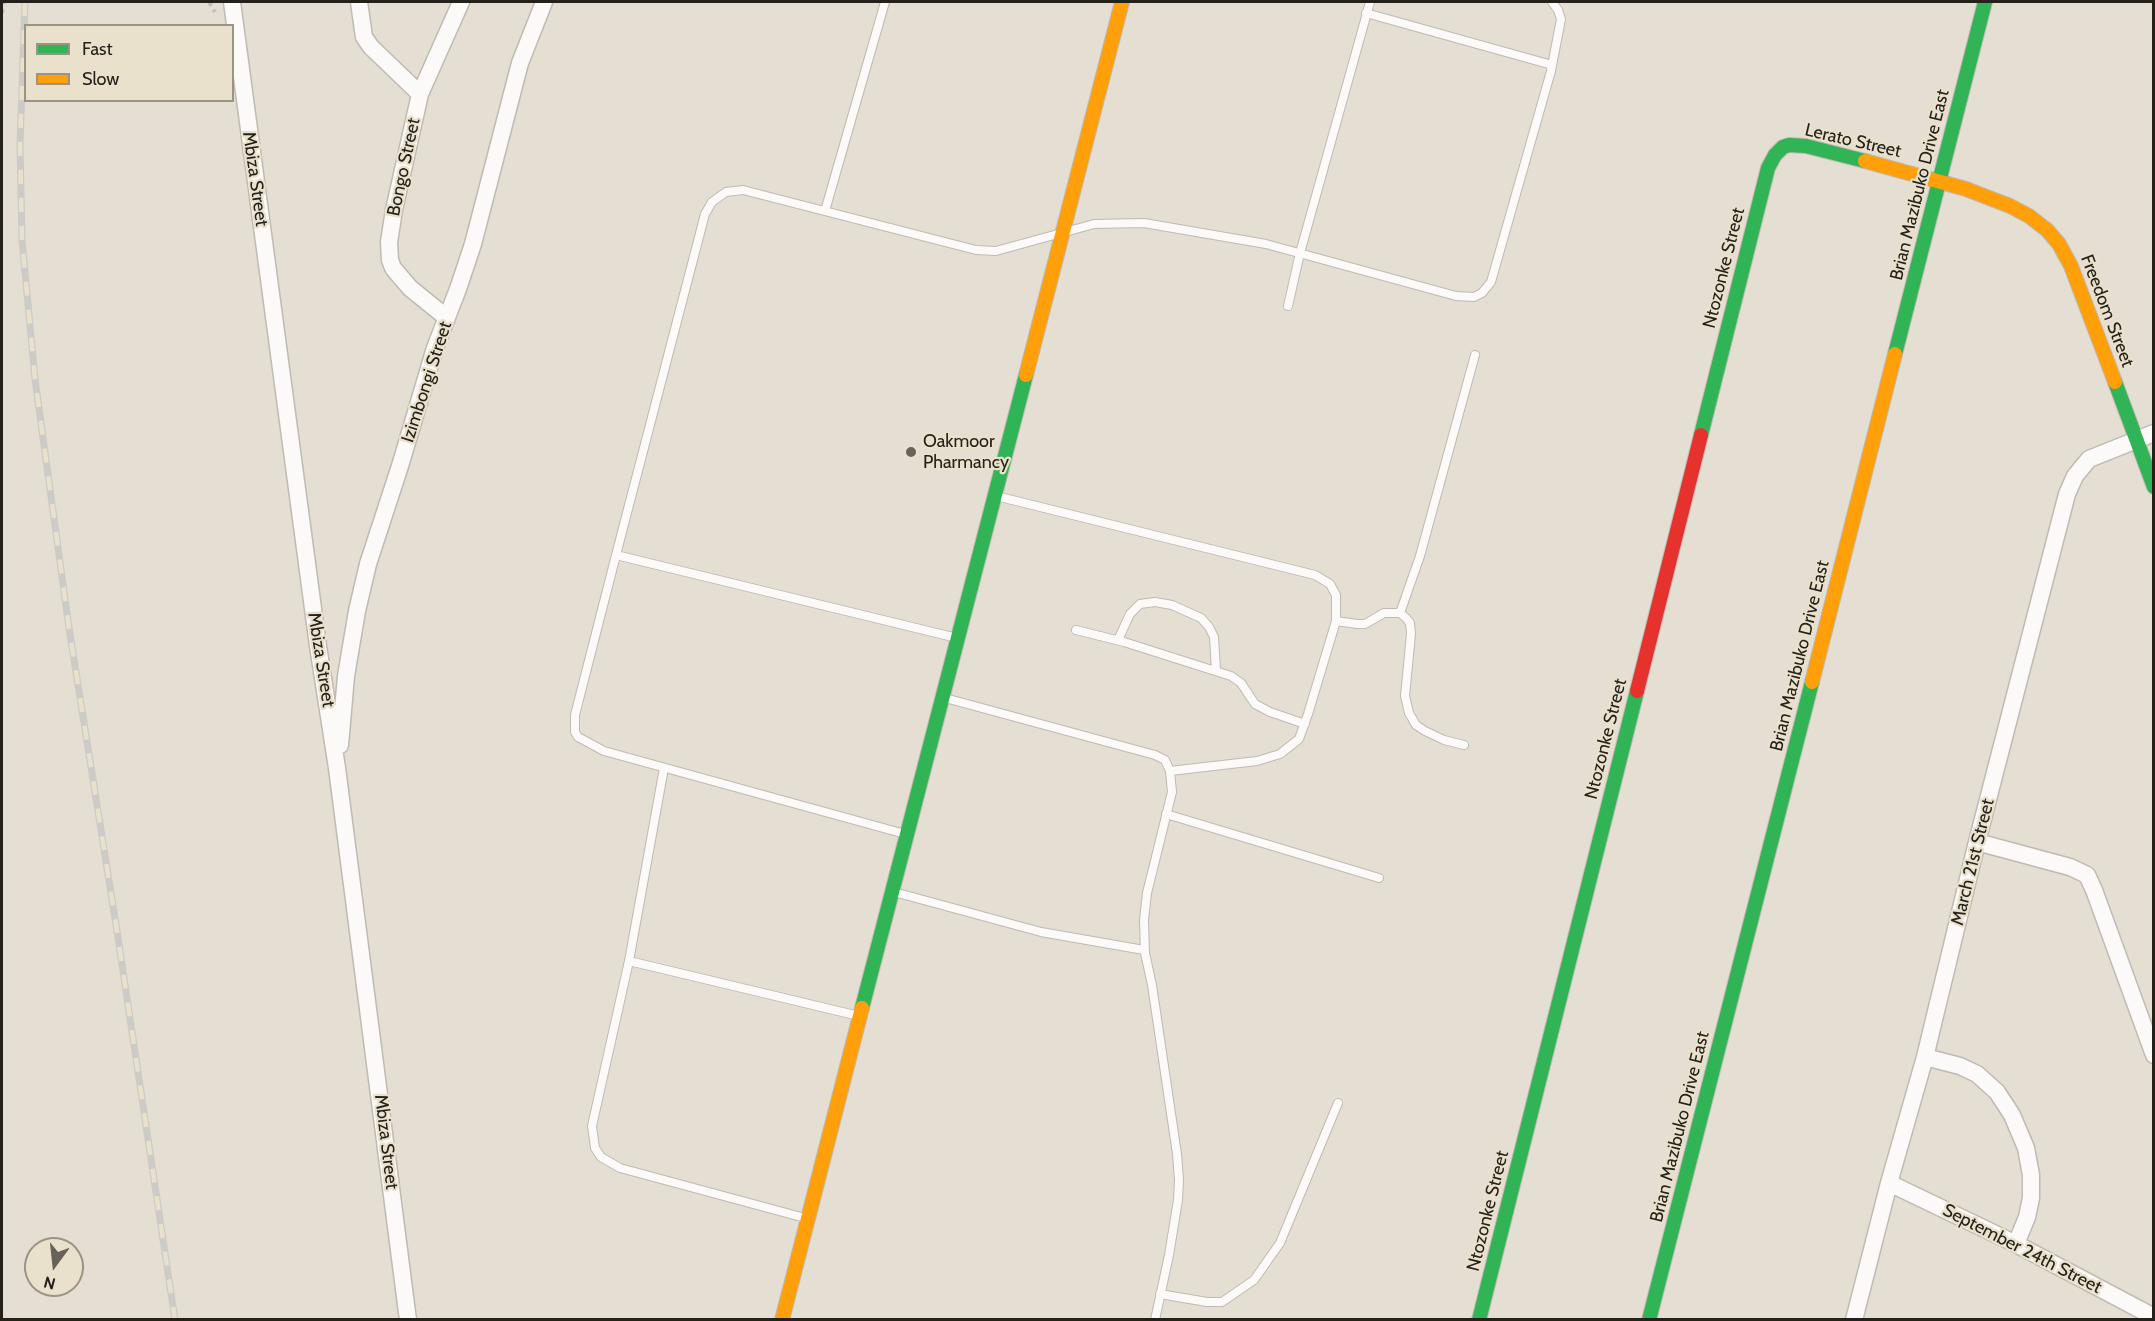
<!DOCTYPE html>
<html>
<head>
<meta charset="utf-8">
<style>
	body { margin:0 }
	#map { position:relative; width:2155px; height:1321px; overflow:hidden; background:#e4ded3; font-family:Cabin,sans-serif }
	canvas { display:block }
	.frame { position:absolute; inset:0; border:3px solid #24211a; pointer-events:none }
	.legend { position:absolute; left:24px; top:24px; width:210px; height:78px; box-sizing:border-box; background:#eae1cd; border:2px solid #9b9485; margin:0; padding:8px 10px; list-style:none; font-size:18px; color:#24211a }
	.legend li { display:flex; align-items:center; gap:12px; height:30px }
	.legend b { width:30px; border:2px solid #9b9485 }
	.north { position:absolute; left:24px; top:1237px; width:60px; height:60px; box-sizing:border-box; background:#eae1cd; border:2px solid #9b9485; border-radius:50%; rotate:195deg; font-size:16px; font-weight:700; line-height:24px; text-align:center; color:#24211a }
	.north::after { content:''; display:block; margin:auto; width:21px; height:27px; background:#67635b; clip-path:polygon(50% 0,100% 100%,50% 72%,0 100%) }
</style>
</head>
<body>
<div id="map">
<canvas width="2155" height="1321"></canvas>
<div class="frame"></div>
<ul class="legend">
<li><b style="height:8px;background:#30b455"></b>Fast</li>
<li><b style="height:8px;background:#ff9f0a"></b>Slow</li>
</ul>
<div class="north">N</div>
</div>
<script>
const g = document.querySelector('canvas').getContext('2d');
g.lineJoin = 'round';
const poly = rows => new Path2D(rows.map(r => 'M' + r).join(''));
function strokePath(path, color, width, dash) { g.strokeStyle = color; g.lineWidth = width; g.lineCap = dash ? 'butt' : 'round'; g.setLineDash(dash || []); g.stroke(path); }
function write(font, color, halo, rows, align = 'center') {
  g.font = font + ' Cabin,sans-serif'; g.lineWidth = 4.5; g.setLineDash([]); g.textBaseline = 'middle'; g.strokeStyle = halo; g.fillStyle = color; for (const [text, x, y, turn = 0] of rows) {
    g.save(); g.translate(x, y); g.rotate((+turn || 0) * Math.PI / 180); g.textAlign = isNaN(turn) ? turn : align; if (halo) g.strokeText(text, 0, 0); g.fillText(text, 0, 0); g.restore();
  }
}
const lane = poly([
	[1366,13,1552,65],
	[825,211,885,2],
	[1288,306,1300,253,1370,2],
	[996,496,1315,575,1330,584,1336,595,1336,621,1308,714,1299,739,1280,754,1257,761,1170,771],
	[616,555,575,715,575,732,578,737,604,751,905,834],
	[1400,613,1406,618,1410,623,1411,634,1405,696,1409,713,1416,725,1425,731,1444,740,1464,745],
	[1336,621,1357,624,1365,624,1384,613,1400,613,1420,556,1475,355],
	[1076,630,1124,642,1231,676,1241,683,1255,704,1270,712,1305,724],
	[957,638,616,555,705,214,712,202,726,192,743,190,976,250,996,251,1094,224,1144,223,1266,244,1456,296,1474,297,1482,293,1491,282,1551,71,1561,19,1558,10,1552,2],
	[1118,640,1130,614,1140,604,1155,602,1172,605,1201,618,1209,627,1214,637,1216,671],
	[945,698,1155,755,1165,760,1170,771,1172,792,1147,893,1144,920,1145,953,1152,985,1177,1154,1179,1180,1178,1200,1169,1255,1155,1320],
	[664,768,629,961,592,1126,595,1148,601,1157,620,1168,805,1218],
	[1166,814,1379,878],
	[894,892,1041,932,1144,950],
	[629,961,859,1016],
	[1160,1294,1207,1302,1222,1302,1254,1280,1280,1243,1338,1103]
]);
const street = poly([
	[232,2,318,646,337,768,408,1320],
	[359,2,364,37,371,47,420,94],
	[447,318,410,288,393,268,390,260,389,242,394,210,420,94,461,2],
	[340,745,346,676,357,611,368,564,400,466,435,348,458,289,473,244,520,63,544,2],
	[1977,842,2070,867,2087,875,2094,890,2154,1055],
	[1925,1057,1960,1066,1977,1074,1997,1092,2012,1115,2026,1148,2031,1175,2031,1198,2027,1217,2016,1244],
	[1889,1183,2016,1244,2154,1317],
	[1854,1320,1889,1183,1925,1057,1977,842,2067,494,2075,476,2089,459,2154,433]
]);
const fast = poly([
	[1895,354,1985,2],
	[2115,382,2154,487],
	[1701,435,1768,168,1775,155,1783,147,1789,145,1806,146,1865,161],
	[862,1008,1026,375],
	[1479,1320,1637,691],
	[1649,1320,1812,682]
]);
const slow = poly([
	[1865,161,1966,189,2010,206,2029,216,2047,230,2059,244,2071,266,2115,382],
	[1026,375,1122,2],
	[1812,682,1895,354],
	[782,1320,862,1008]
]);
const jam = poly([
	[1637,691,1701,435]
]);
strokePath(lane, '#bfbab2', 10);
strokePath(street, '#bfbab2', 19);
strokePath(fast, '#bfbab2', 16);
strokePath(slow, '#bfbab2', 16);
strokePath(jam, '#bfbab2', 16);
strokePath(poly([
	[209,2,215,12],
	[2,13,4,2]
]), '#c0bfbb', 4, [4.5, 4.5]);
strokePath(lane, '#fbfaf8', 8);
strokePath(street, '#fbfaf8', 16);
strokePath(fast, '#30b455', 14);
strokePath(slow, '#ff9f0a', 14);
strokePath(jam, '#e5322d', 14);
const rail = poly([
	[25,2,20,144,22,240,35,379,69,628,117,931,175,1320]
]);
strokePath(rail, '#cdcbc8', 7);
strokePath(rail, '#eae1cd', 4.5, [14]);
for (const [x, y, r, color] of [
	[911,452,6,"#67635b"]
]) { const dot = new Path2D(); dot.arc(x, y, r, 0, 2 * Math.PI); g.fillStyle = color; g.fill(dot); strokePath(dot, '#eae1cd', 2); }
write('18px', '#24211a', '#eae1cd', [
	["Lerato Street",1853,141,13],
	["Bongo Street",404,167,-78],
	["Mbiza Street",255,179,82],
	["Brian Mazibuko Drive East",1920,185,-76],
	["Ntozonke Street",1724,268,-76],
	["Freedom Street",2107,311,69],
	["Izimbongi Street",427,382,-72],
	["Brian Mazibuko Drive East",1800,656,-76],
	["Mbiza Street",321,660,81],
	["Ntozonke Street",1606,739,-76],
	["March 21st Street",1973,862,-76],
	["Brian Mazibuko Drive East",1680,1127,-76],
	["Mbiza Street",386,1142,83],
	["Ntozonke Street",1488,1211,-76],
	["September 24th Street",2022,1249,27]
]);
write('18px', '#24211a', '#eae1cd', [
	["Oakmoor",923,442],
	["Pharmancy",923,463]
], 'left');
</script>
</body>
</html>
